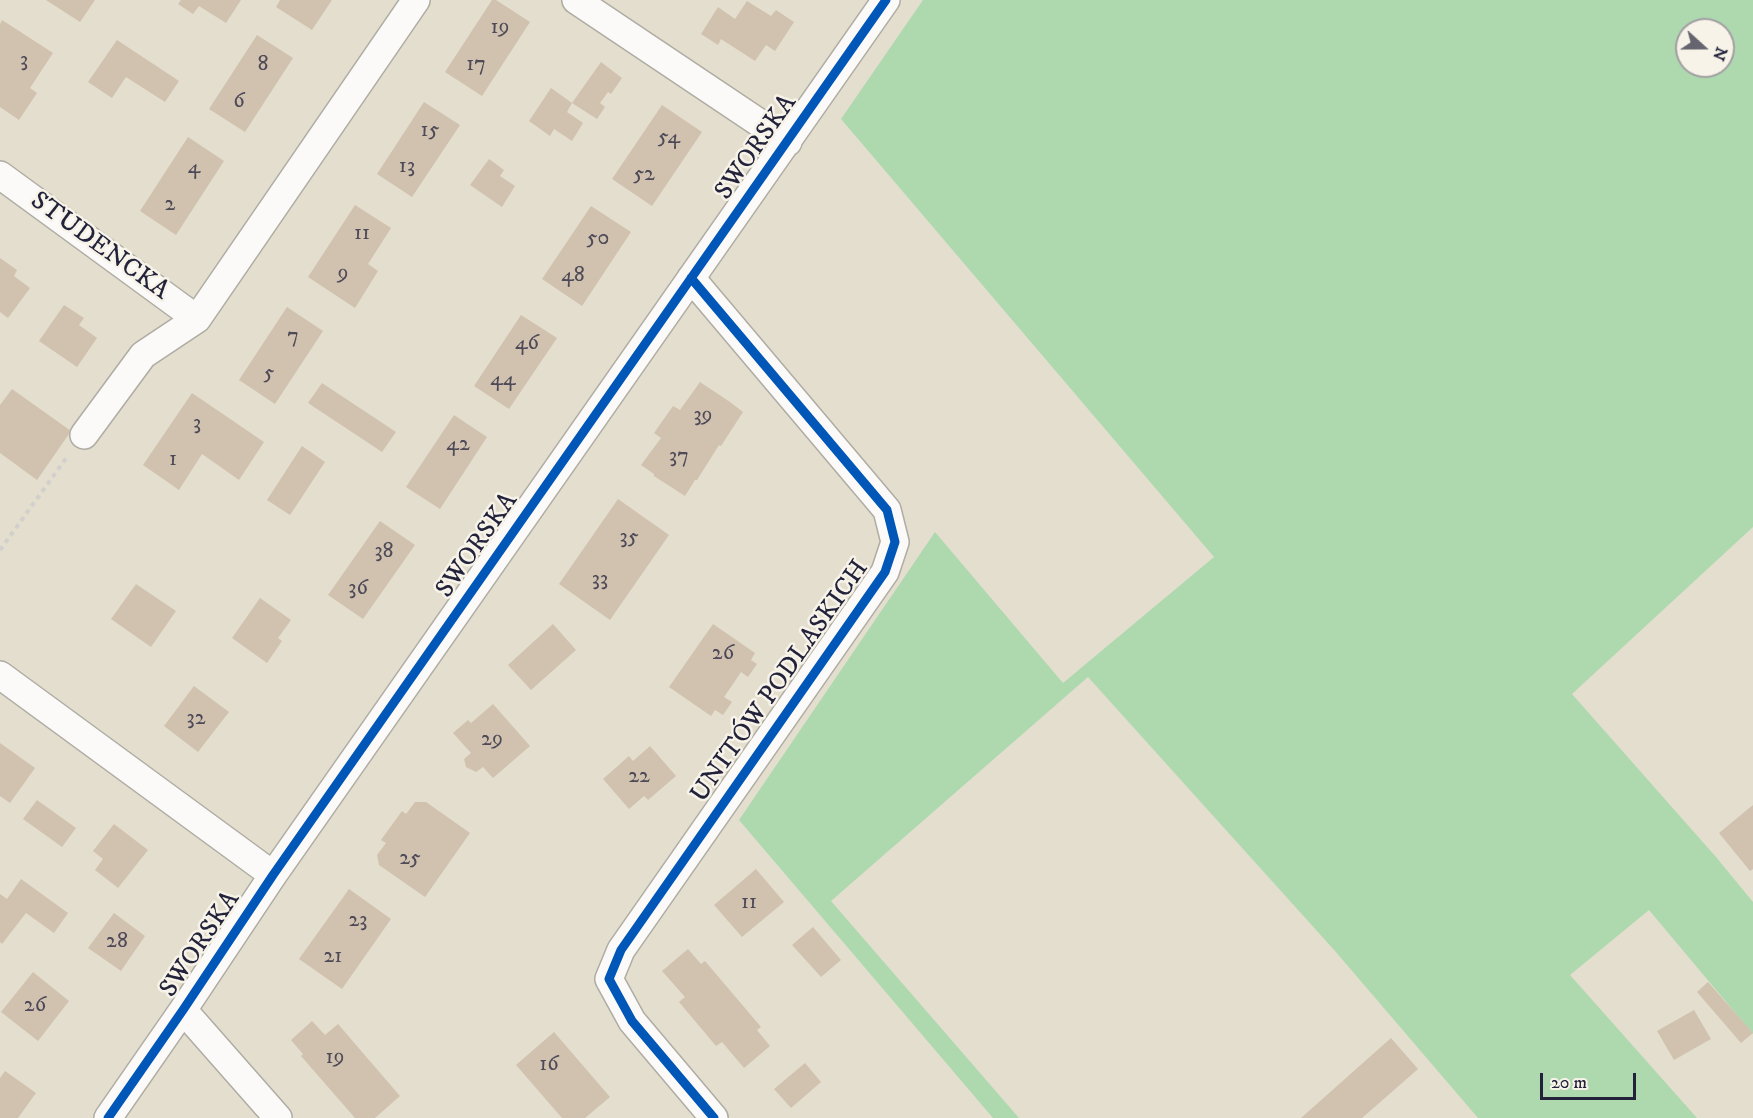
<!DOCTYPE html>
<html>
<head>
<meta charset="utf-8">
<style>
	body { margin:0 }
	#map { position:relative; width:1753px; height:1118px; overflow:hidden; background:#e3decd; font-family:"IM FELL DW Pica",serif }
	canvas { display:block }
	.north { position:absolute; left:1675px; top:18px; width:60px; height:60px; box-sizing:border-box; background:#f7f3e8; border:2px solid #a29fa3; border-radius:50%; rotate:111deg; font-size:16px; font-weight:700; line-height:24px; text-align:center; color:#22223b }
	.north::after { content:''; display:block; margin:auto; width:21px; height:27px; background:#66646e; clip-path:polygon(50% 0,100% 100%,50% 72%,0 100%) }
	.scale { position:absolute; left:1540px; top:1073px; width:96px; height:27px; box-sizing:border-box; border:3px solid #22223b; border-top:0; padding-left:8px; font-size:18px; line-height:21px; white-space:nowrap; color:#22223b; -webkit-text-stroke:4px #f7f3e8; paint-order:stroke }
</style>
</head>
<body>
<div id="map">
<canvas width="1753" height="1118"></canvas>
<div class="north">N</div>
<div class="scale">20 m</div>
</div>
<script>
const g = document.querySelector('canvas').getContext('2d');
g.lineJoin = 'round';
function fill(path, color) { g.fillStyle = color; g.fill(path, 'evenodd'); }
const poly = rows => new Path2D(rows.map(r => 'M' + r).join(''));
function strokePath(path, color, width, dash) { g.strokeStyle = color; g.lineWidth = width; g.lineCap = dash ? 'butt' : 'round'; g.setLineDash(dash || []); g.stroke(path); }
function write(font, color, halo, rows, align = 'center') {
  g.font = font + ' "IM FELL DW Pica",serif'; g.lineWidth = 5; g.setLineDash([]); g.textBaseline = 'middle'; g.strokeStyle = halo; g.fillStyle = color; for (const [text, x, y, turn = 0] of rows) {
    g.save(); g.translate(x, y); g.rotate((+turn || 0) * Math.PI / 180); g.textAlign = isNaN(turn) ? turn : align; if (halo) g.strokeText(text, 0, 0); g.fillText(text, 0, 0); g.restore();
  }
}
fill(poly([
	[923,0,1753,0,1753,527,1572,694,1716,857,1753,902,1753,1034,1649,910,1570,975,1697,1118,1478,1118,1335,951,1088,677,831,901,1019,1118,993,1118,739,820,935,532,1063,683,1214,557,841,119],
	[1687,30,1723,30,1723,66,1687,66]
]), '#aed9af');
fill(poly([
	[46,0,95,0,80,22],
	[181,0,241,0,226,23,199,6,193,14,178,4],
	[280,0,332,0,312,30,276,7],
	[492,0,496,0,530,22,482,96,445,72],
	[747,1,771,16,776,10,794,22,775,51,766,45,755,61,721,39,718,45,701,34,718,7,735,19],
	[2,20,53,53,30,88,37,93,19,120,0,107,0,24],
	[257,35,293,58,245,132,209,109],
	[117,40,179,81,165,102,126,77,112,98,88,82],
	[601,62,622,78,611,94,608,92,600,103,605,107,597,119,572,103],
	[551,88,572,103,567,112,583,123,572,141,554,129,550,136,529,121],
	[424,102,460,125,412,197,377,174],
	[662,105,702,132,652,206,612,179],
	[188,137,224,161,176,235,140,211],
	[489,159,504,170,500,176,515,186,502,207,470,185],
	[355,205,391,228,368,264,378,271,355,308,308,277],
	[591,206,631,232,582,306,542,279],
	[0,258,17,270,14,276,30,288,8,318,0,312],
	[64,305,84,318,79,325,97,338,77,367,39,341],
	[287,307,323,331,275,404,239,380],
	[521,315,557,338,509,409,474,386],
	[700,382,730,402,743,412,721,446,719,445,697,480,695,480,685,496,654,476,654,474,641,465,661,438,654,433,673,406,680,410],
	[322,383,396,432,382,452,308,403],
	[12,389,71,431,37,480,0,453,0,405],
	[192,393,264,442,239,480,202,454,179,490,143,465],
	[454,415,487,437,440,509,406,487],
	[302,446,325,462,290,515,267,500],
	[618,499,669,535,610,620,559,584],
	[380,521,415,545,363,619,328,595],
	[136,584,176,611,151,647,111,619],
	[260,598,291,620,278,638,282,641,267,663,232,638],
	[553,624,576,650,531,690,508,665],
	[713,624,755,653,751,660,757,664,748,677,741,672,733,684,724,697,732,702,723,715,715,710,711,716,669,687],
	[194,686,229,712,198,752,164,726],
	[493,704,530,746,493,778,483,767,476,772,466,767,464,759,471,753,453,733,468,720,471,723],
	[0,743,35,768,10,803,0,796],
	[650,746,676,776,648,800,644,796,629,809,603,779,629,756,633,761],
	[37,800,76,828,62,847,23,819],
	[415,802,426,802,470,833,425,897,379,865,377,855,386,843,381,840,402,811,406,814],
	[1753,805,1753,869,1750,871,1719,833],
	[114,824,148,850,118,888,95,870,103,859,93,851],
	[756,869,784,902,742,937,714,905],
	[21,879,68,913,54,933,26,913,2,944,0,942,0,894,7,899],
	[349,889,391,919,342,989,299,959],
	[114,913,145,936,121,971,88,948],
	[813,927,841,960,821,977,792,945],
	[688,949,701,964,705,961,761,1027,757,1030,770,1046,744,1068,722,1042,716,1046,679,1002,685,997,662,971],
	[33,972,69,1001,38,1041,1,1012],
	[1708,982,1753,1033,1741,1043,1697,992],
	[1694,1010,1711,1039,1674,1060,1657,1031],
	[312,1021,325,1035,338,1024,400,1096,375,1118,355,1118,301,1056,303,1054,291,1040],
	[554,1032,610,1097,585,1118,562,1118,516,1065],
	[1391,1038,1418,1069,1362,1118,1301,1118],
	[805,1063,821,1082,791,1108,774,1089],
	[5,1071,36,1093,18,1118,0,1118,0,1078]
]), '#d1c2af');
const minor = poly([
	[576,0,788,142],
	[0,175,197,319],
	[691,278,887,510,895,542,885,572,621,950,609,979,632,1021,714,1118],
	[84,435,143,355,197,319,416,0],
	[0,675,273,875],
	[183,1010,278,1118],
	[108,1118,183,1010,273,875,886,0]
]);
strokePath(minor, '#afaca4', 30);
strokePath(poly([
	[0,550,67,457]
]), '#d1d0cd', 4, [4.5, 4.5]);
strokePath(minor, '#fbfaf8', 27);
strokePath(poly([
	[691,278,887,510,895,542,885,572,621,950,609,979,632,1021,714,1118],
	[108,1118,183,1010,273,875,886,0]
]), '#0057b8', 9);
write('22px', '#4e4a58', null, [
	["19",500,28],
	["3",24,61],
	["8",263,65],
	["17",476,65],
	["6",239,102],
	["15",430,131],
	["54",669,138],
	["13",407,167],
	["4",194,168],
	["52",644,175],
	["2",170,205],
	["11",362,234],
	["50",598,239],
	["9",343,274],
	["48",573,276],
	["7",293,337],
	["46",527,344],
	["5",269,374],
	["44",503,380],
	["39",703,416],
	["3",197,424],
	["42",458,445],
	["37",679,457],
	["1",173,460],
	["35",629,538],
	["38",384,552],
	["33",600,580],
	["36",358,589],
	["26",723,654],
	["32",196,719],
	["29",492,740],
	["22",639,777],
	["25",410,859],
	["11",749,903],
	["23",358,921],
	["28",117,942],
	["21",333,957],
	["26",35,1006],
	["19",335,1058],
	["16",549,1065]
]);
write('26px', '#22223b', '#f7f3e8', [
	["SWORSKA",757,148,-55],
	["STUDENCKA",99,247,36],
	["SWORSKA",478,546,-55],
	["UNITÓW PODLASKICH",781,682,-55],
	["SWORSKA",201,945,-56]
]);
</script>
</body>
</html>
